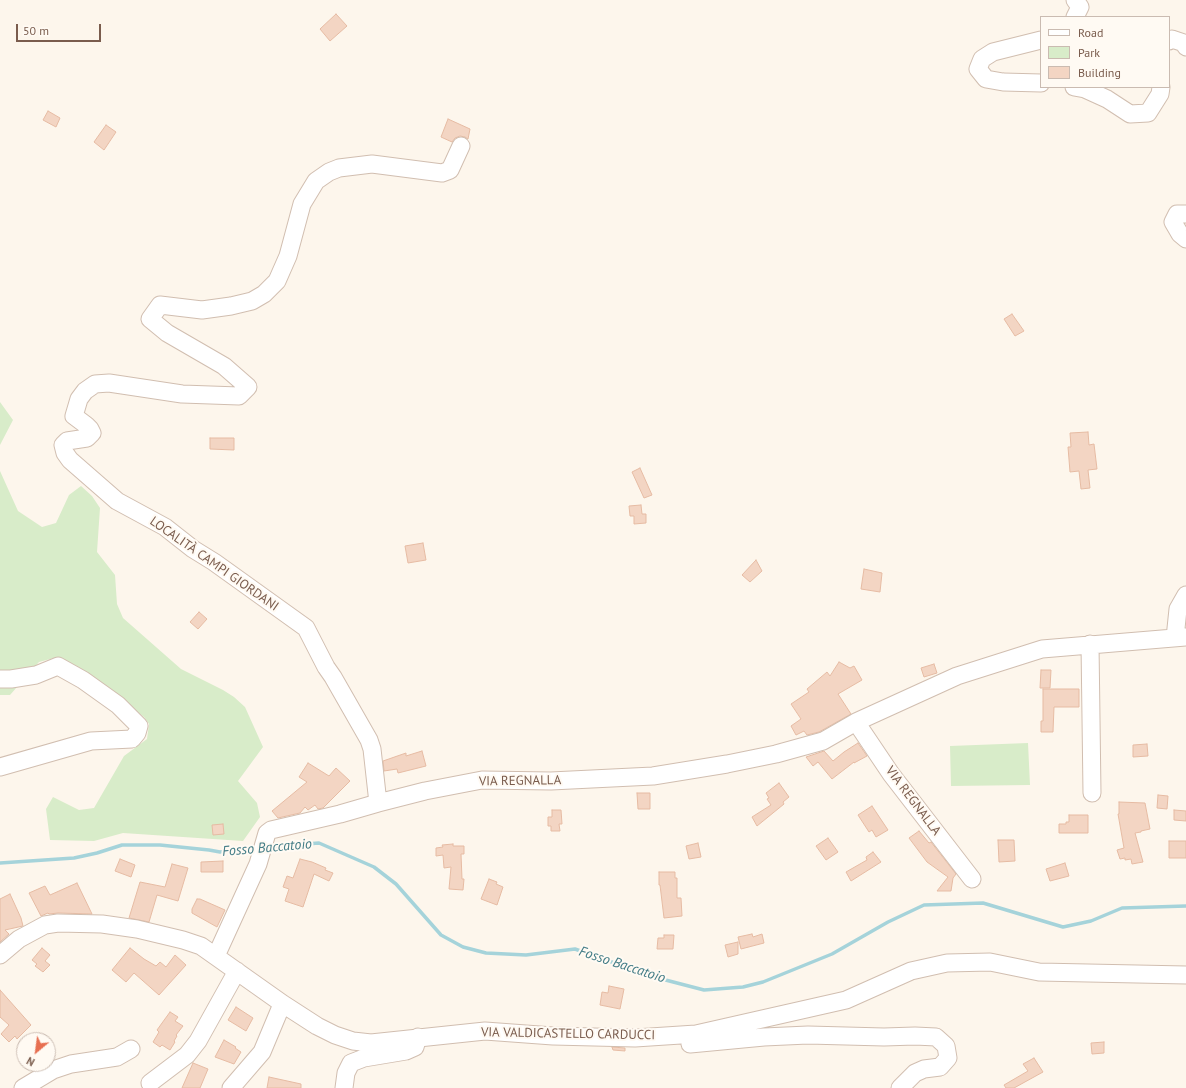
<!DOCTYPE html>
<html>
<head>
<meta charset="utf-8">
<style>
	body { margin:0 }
	#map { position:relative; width:1186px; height:1088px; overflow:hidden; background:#fdf6ec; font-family:"PT Sans",sans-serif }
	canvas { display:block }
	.legend { position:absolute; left:1040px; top:16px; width:130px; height:72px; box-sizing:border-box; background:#fffaf3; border:1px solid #cabbb1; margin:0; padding:5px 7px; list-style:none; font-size:12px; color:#7a5c4d }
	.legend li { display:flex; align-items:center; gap:8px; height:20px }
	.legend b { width:20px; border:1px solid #cabbb1 }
	.north { position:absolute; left:16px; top:1032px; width:40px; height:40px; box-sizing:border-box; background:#fffaf3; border:1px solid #cabbb1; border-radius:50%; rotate:209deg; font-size:11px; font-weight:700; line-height:16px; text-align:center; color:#7a5c4d }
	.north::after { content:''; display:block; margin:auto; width:14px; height:18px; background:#e76f51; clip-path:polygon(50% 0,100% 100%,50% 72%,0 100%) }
	.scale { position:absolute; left:16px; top:24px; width:85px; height:18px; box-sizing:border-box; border:2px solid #7a5c4d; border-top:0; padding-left:5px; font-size:12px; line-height:14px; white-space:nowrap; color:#7a5c4d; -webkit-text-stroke:3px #fffaf3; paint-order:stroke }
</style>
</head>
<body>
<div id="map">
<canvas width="1186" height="1088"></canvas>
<ul class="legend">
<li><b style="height:5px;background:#fff"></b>Road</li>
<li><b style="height:11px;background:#d8ecc9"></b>Park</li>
<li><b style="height:11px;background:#f3d5c3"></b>Building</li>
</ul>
<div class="north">N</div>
<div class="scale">50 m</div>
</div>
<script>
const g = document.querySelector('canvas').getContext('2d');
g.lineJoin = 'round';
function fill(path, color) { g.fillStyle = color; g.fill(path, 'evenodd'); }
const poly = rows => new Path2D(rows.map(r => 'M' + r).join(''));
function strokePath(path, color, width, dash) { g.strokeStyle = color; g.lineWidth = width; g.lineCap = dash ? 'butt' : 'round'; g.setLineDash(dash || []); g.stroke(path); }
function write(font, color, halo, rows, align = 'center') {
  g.font = font + ' "PT Sans",sans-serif'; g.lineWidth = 4; g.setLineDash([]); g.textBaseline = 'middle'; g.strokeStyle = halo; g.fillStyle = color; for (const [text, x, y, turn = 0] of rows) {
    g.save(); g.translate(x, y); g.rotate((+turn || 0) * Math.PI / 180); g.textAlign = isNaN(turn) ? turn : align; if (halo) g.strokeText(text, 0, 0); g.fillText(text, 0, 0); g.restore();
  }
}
fill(poly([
	[0,402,13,420,0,445],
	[0,471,18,511,42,527,56,523,69,495,81,486,92,496,100,508,97,552,115,575,117,604,123,618,181,669,223,690,234,697,245,707,263,747,238,781,257,803,260,817,243,841,123,833,94,841,50,840,46,809,53,797,79,810,94,808,124,756,147,739,149,724,144,717,93,676,54,658,39,662,10,695,0,695],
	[1028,743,1030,785,951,786,950,746]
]), '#d8ecc9');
strokePath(poly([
	[268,847,319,843,374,867,396,884,441,935,463,947,486,953,526,955,575,949,654,977,704,990,743,987,763,982,832,954,888,922,924,905,983,903,1063,927,1091,921,1122,908,1186,906],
	[0,863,74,858,97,853,122,845,160,845,209,850,220,852,258,847]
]), '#a5d3da', 3.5);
const building = poly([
	[336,14,347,26,330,41,320,29,336,14],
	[48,111,60,118,56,127,43,120,48,111],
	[448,119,470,129,468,139,465,137,460,136,455,138,452,142,441,137,448,119],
	[106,125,116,132,104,150,94,142,106,125],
	[1012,314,1024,331,1015,336,1004,319,1012,314],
	[1088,432,1089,445,1094,444,1097,469,1088,470,1090,488,1081,489,1079,471,1070,472,1068,447,1071,447,1070,433,1088,432],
	[210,438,234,438,234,450,210,449,210,438],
	[640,468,652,495,644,498,632,472,640,468],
	[641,505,642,514,646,514,646,523,634,524,634,516,630,516,629,506,641,505],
	[423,543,426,560,408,563,405,546,423,543],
	[756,560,762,571,750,582,742,575,756,560],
	[864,569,882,573,880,592,861,589,864,569],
	[199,612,207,619,198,629,190,622,199,612],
	[839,662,850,668,854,666,862,680,838,694,851,714,819,732,807,735,804,731,796,735,791,726,801,719,791,704,809,692,807,689,827,672,830,676,839,662],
	[934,664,937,673,924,677,921,668,934,664],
	[1041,670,1051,670,1050,688,1040,688,1041,670],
	[1043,689,1079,689,1079,707,1054,707,1053,732,1041,732,1041,721,1043,721,1043,689],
	[858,743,867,756,854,763,854,762,832,779,818,762,813,766,806,757,824,751,833,761,844,752,858,743],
	[1147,744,1148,756,1133,757,1133,745,1147,744],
	[422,751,426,766,398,773,397,769,384,771,383,761,406,753,406,756,422,751],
	[308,763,329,776,336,768,350,781,323,808,318,809,315,805,308,810,305,807,300,813,278,818,272,811,307,782,299,777,308,763],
	[779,783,789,797,783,802,784,804,757,826,752,817,771,805,767,799,769,798,766,793,779,783],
	[637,793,650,793,650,809,638,809,637,793],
	[1158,795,1168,796,1167,809,1157,808,1158,795],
	[1119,802,1145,803,1150,829,1141,831,1141,832,1135,833,1143,862,1132,864,1131,859,1125,860,1125,858,1120,859,1117,850,1124,848,1118,814,1119,814,1119,802],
	[872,806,888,830,876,837,872,830,869,832,858,815,872,806],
	[552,810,561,810,562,824,559,824,560,831,551,831,551,826,548,826,548,817,552,817,552,810],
	[1174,810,1186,811,1186,821,1174,820,1174,810],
	[1069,815,1088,815,1088,833,1059,833,1059,824,1066,824,1066,822,1069,822,1069,815],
	[223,824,224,834,213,835,212,825,223,824],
	[919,831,929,843,931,842,956,874,953,878,951,891,937,891,948,877,927,862,909,838,919,831],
	[828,838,838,852,826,860,816,846,828,838],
	[998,840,1014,840,1015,861,999,862,998,840],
	[1169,841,1186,841,1186,858,1169,858,1169,841],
	[698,843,701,857,689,859,686,846,698,843],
	[453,844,453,846,464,846,464,854,461,854,462,879,464,879,463,890,449,889,451,867,444,868,443,855,436,856,436,848,443,847,442,845,453,844],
	[873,852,881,862,851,881,846,872,867,860,866,857,873,852],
	[120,859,135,865,131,877,115,871,120,859],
	[300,859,312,862,326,868,325,870,333,873,329,881,314,874,303,907,285,901,289,889,283,887,287,876,293,878,300,859],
	[223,861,223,872,201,872,201,862,223,861],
	[1065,863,1069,876,1050,881,1046,869,1065,863],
	[172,864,188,868,178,901,157,895,149,922,129,918,140,882,165,887,172,864],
	[659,872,675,872,675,878,677,878,677,898,681,898,682,916,664,918,660,885,659,885,659,872],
	[489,879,497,882,496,884,503,887,497,905,481,899,489,879],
	[77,883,92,914,58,913,49,914,48,913,41,916,29,893,45,886,50,895,77,883],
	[10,894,21,918,23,926,5,930,9,934,0,942,0,899,10,894],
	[197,899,200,899,225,910,217,927,192,913,192,909,197,899],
	[752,934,753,937,762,934,764,943,741,949,738,937,752,934],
	[664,935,674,935,673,949,657,949,658,938,664,938,664,935],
	[738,942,738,954,728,957,725,945,738,942],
	[42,948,50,955,45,961,50,965,43,972,35,966,37,964,32,960,42,948],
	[130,948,144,959,156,966,160,962,166,967,175,955,186,965,159,995,134,973,126,982,112,970,130,948],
	[609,986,624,989,620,1009,600,1005,602,992,608,993,609,986],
	[0,990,31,1025,17,1039,15,1036,9,1042,1,1034,9,1025,0,1017,0,990],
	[236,1007,253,1018,246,1031,228,1020,236,1007],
	[170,1012,178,1017,175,1021,183,1026,176,1035,177,1036,174,1041,175,1042,170,1050,162,1045,160,1047,153,1042,159,1032,157,1030,170,1012],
	[224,1040,236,1047,235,1048,241,1052,234,1064,215,1057,224,1040],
	[1104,1042,1104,1053,1092,1054,1091,1043,1104,1042],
	[612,1047,625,1048,625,1051,613,1050,612,1047],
	[1034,1058,1043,1072,1014,1088,1006,1088,1004,1085,1028,1071,1023,1064,1034,1058],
	[193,1063,208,1069,200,1088,182,1088,193,1063],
	[269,1077,301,1084,301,1088,267,1088,269,1077]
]);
fill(building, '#f3d5c3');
strokePath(building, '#e6bba3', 1);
const minor = poly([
	[1075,0,1080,7,1075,17],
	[1041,40,993,52,982,59,978,69,986,79,1003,82,1041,83],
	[1169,41,1172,39,1184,43,1186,47],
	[1074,87,1085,89,1107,99,1130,114,1148,113,1160,94,1161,87],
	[1186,214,1177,214,1173,222,1180,234,1186,239],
	[1175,638,1178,609,1186,595],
	[1090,644,1092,793],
	[0,679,11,679,36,675,58,666,83,680,118,705,139,726,137,733,132,739,91,741,0,767],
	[856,722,891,774,972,879],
	[378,803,372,749,369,740,333,677,326,667,306,628,214,562,193,549,165,527,117,501,70,460,65,453,63,445,67,441,87,438,92,433,90,429,86,425,74,416,79,399,85,391,95,384,109,383,182,394,239,396,248,387,224,366,167,333,150,319,160,305,202,310,231,306,252,301,264,294,277,281,288,256,302,204,316,181,329,172,339,168,372,164,442,173,450,170,461,146],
	[0,955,19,939,45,925,58,923,102,924,137,929,183,940,201,946,283,1004,317,1026,335,1035,353,1041,371,1043,485,1031,553,1036,635,1038,696,1034,846,1000,911,971,947,963,990,962,1039,972,1186,975],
	[216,956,258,864,267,833,271,830,340,814,378,803,425,791,482,780,551,781,653,776,727,764,776,754,823,741,856,722,957,676,1042,649,1186,637],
	[690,1044,764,1037,808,1035,884,1037,915,1036,936,1037,946,1046,948,1058,940,1067,924,1069,915,1073,900,1088],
	[150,1083,187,1055,198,1041,237,971],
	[23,1088,53,1070,71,1064,117,1057,131,1049],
	[231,1088,262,1052,280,1009,283,1004],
	[344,1088,346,1073,351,1063,364,1058,406,1051,415,1047,418,1037]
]);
strokePath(minor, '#d1beb0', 19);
strokePath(minor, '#fff', 17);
write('13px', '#7a5c4d', '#fffaf3', [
	["LOCALITÀ CAMPI GIORDANI",214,564,35],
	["VIA REGNALLA",520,781,-1],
	["VIA REGNALLA",913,801,53],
	["VIA VALDICASTELLO CARDUCCI",568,1034,1]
]);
write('italic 14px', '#437c86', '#fffaf3', [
	["Fosso Baccatoio",267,848,-5],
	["Fosso Baccatoio",622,965,18]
]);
</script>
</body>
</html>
